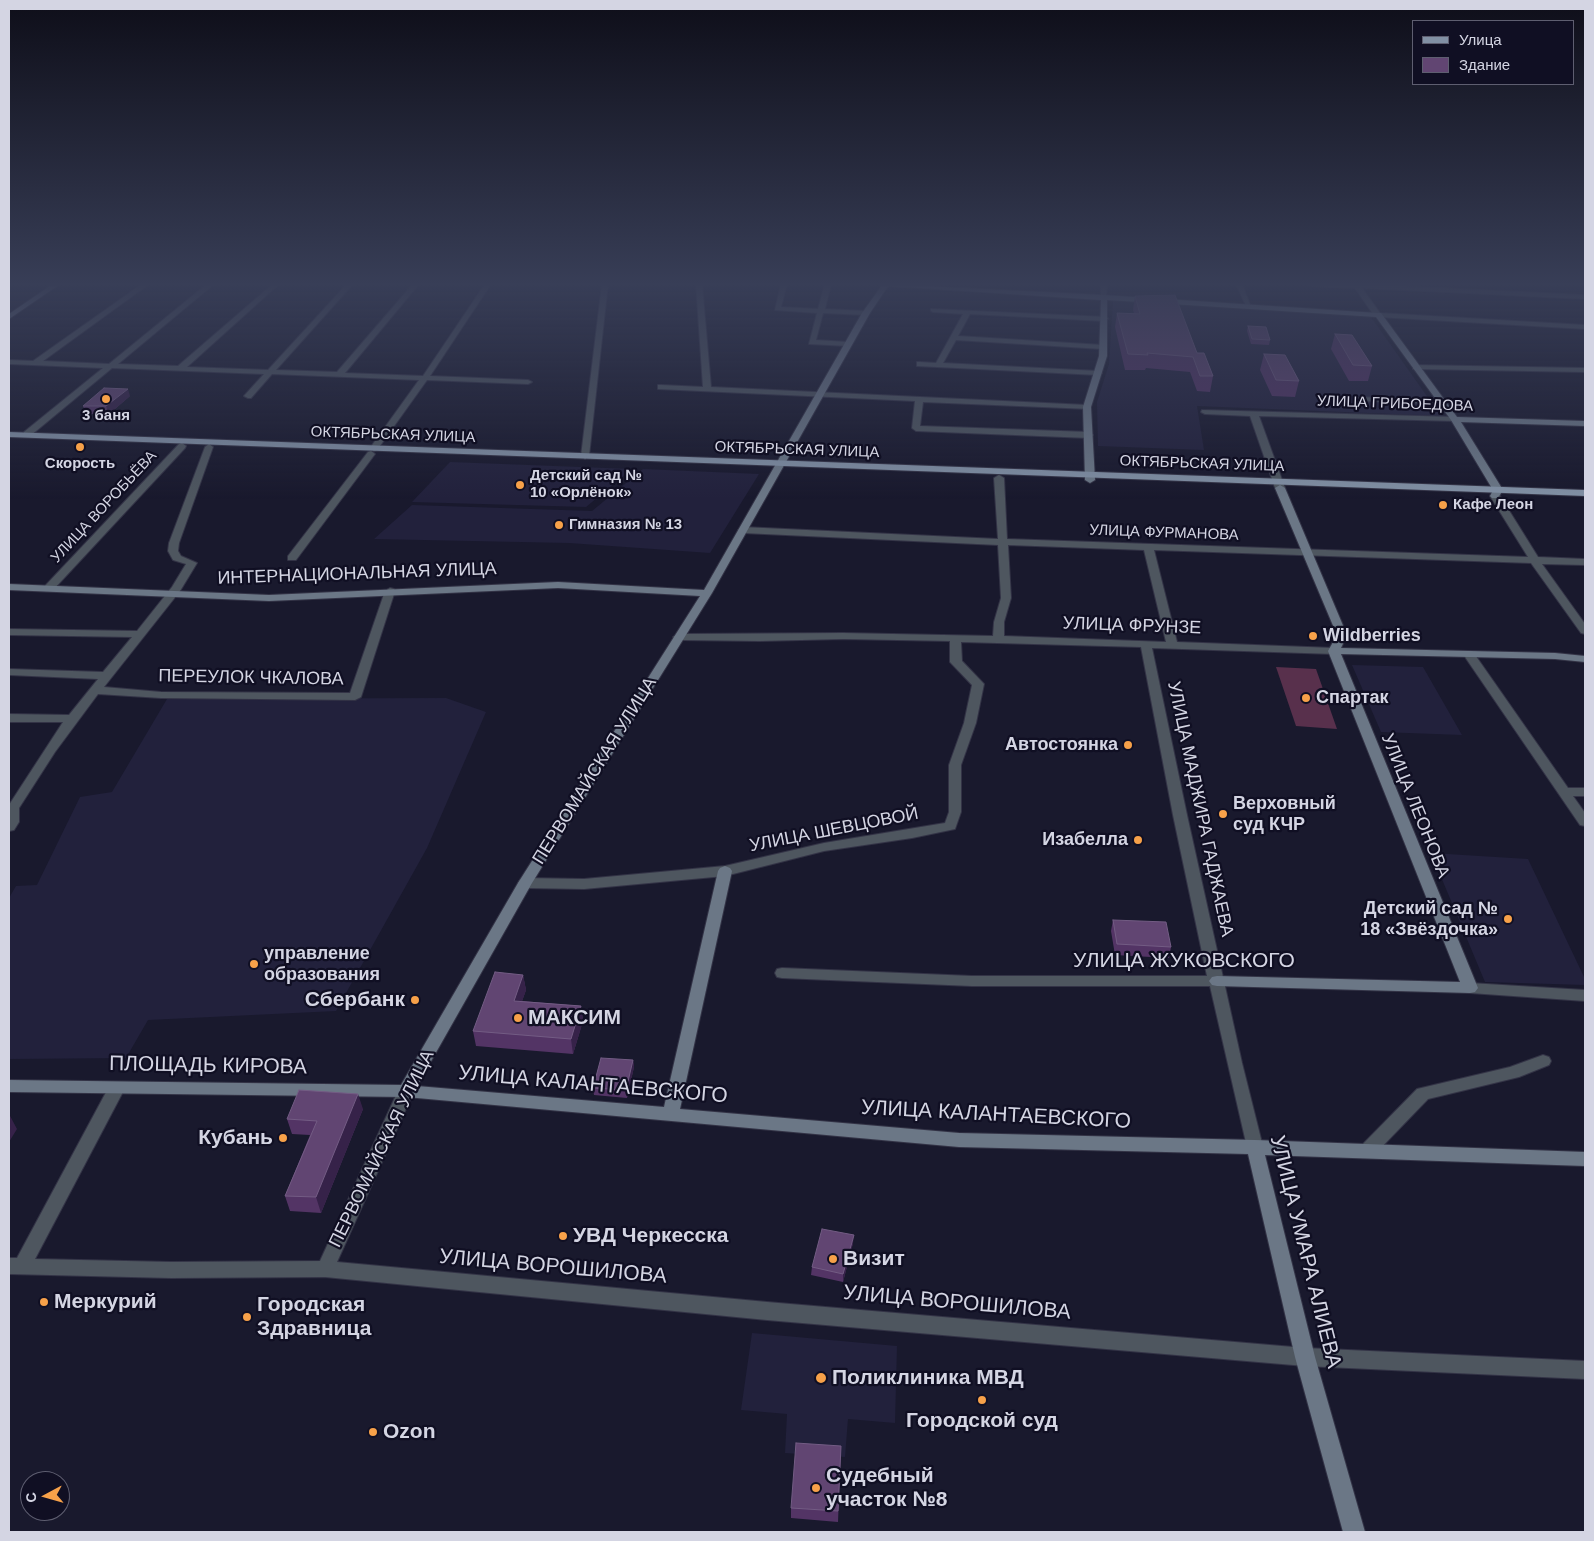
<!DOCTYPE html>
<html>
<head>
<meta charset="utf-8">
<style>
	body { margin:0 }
	#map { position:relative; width:1594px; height:1541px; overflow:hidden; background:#19192d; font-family:Arial,sans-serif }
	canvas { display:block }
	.frame { position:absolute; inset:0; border:10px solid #d4d5e3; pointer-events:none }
	.legend { position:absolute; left:1412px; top:20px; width:162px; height:65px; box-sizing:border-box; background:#100f23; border:1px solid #5e5e70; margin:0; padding:6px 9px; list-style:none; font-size:15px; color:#d4d5e3 }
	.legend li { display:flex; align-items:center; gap:10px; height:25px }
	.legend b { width:25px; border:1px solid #5e5e70 }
	.north { position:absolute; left:20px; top:1471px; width:50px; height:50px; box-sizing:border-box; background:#100f23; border:1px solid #5e5e70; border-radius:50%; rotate:264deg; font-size:14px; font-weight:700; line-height:20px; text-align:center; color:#d4d5e3 }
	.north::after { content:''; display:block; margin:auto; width:18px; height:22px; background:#f7a149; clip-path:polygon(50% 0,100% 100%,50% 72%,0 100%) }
</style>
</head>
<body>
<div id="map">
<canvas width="1594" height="1541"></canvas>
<div class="frame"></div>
<ul class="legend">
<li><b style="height:6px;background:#8190a4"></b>Улица</li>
<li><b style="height:14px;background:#614572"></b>Здание</li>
</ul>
<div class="north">С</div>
</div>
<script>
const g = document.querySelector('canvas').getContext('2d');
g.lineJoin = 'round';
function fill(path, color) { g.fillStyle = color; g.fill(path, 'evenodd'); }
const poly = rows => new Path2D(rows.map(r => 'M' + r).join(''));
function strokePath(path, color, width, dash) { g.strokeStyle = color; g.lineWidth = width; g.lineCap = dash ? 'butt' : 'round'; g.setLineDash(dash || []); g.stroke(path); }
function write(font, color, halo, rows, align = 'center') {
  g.font = font + ' Arial,sans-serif'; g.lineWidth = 4.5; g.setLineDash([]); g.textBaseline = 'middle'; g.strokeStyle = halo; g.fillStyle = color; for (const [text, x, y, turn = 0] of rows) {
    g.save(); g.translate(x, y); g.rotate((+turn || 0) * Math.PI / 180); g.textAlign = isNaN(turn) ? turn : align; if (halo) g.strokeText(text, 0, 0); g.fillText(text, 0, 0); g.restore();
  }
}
fill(poly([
	[1113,300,1371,317,1441,416,1197,406,1204,450,1098,446,1097,402,1109,364],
	[450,462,632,469,586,507,412,502],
	[643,469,759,474,710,553,569,543,374,539,412,505,592,511],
	[1352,665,1423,667,1462,735,1381,732],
	[446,698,486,712,427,848,336,1011,148,1020,126,1058,9,1059,9,898,16,886,37,885,80,797,112,792,167,699],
	[1431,853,1528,859,1585,979,1585,985,1485,982],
	[752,1333,897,1346,895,1423,848,1419,845,1457,785,1453,787,1414,741,1410]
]), '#22213c');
fill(poly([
	[1276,667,1316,669,1337,729,1296,726]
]), '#58304c');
const street = poly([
	[142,284,149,284,43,361,109,364,207,284,214,284,118,364,178,366,273,284,279,284,187,367,268,370,347,284,353,284,276,370,337,372,413,284,419,284,345,373,423,376,485,284,491,284,430,376,528,380,532,382,528,384,427,380,377,450,374,451,370,448,419,380,272,374,251,398,248,398,244,396,264,374,112,368,30,436,24,436,24,432,103,368,9,364,9,360,33,361,142,284],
	[602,284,608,284,589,456,585,459,581,456,602,284],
	[696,284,702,284,711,387,1087,405,1090,405,1090,409,923,402,920,426,1089,432,1093,435,1089,438,916,431,912,428,915,401,658,389,658,385,661,385,703,387,696,284],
	[781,284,787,284,781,307,818,309,825,284,831,284,825,309,866,311,870,313,866,315,823,313,816,340,848,342,852,344,848,346,809,344,817,313,775,310,781,284],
	[1101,284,1107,284,1106,298,1101,297,1101,284],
	[1236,284,1242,284,1251,307,1246,306,1236,284],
	[1308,284,1358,284,1585,295,1585,299,1362,288,1380,313,1585,325,1585,329,1378,317,1375,317,1355,288,1311,286,1308,284],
	[931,309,1107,317,1108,319,1104,321,970,314,958,336,1103,345,1107,347,1103,349,956,340,943,363,1098,371,1102,373,1098,375,917,366,917,362,920,362,936,363,963,314,933,312,931,311,931,309],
	[1413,365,1585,368,1585,372,1416,369,1413,369,1413,365],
	[1357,397,1442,400,1446,402,1442,404,1360,401,1356,399,1357,397],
	[1202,410,1455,417,1459,419,1455,421,1259,416,1285,488,1280,491,1275,488,1250,416,1205,414,1201,412,1202,410],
	[182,443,186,446,185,448,52,591,44,591,43,589,44,587,179,444,182,443],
	[209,444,213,447,179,543,178,551,181,556,197,563,180,591,104,687,161,692,350,693,385,591,390,588,394,589,395,591,361,697,355,700,161,698,98,694,55,752,19,808,19,822,14,830,9,831,9,805,63,722,9,722,9,714,69,715,98,679,9,675,9,669,103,672,132,637,9,635,9,629,137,631,172,587,186,564,173,560,168,551,169,543,205,447,209,444],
	[371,451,375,454,296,560,288,560,288,556,368,452,371,451],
	[999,475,1004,478,1007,539,1528,557,1490,496,1495,493,1500,496,1538,557,1585,559,1585,565,1542,564,1585,624,1585,634,1581,633,1531,563,1154,550,1177,642,1334,648,1340,651,1334,654,1152,648,1187,815,1242,1063,1263,1147,1261,1152,1255,1154,1249,1152,1247,1147,1210,986,972,986,782,978,777,977,775,973,777,969,782,968,972,976,1207,976,1173,815,1141,647,961,642,962,661,984,684,976,723,961,765,961,812,955,829,912,838,824,851,725,876,584,889,525,888,520,886,518,883,520,880,525,878,584,879,725,866,824,843,945,823,949,812,949,765,964,723,972,685,950,662,950,641,843,639,760,641,678,640,673,637,678,634,843,633,993,636,994,622,1001,598,998,545,743,533,738,530,743,527,998,539,994,478,999,475],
	[1008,545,1144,550,1166,642,1004,636,1004,622,1011,598,1008,545],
	[1469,651,1473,652,1568,788,1585,788,1585,796,1573,796,1585,813,1585,826,1580,825,1463,654,1469,651],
	[1470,983,1585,990,1585,1001,1470,993,1465,992,1462,988,1465,984,1470,983],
	[1543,1055,1549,1057,1551,1061,1549,1065,1519,1077,1428,1099,1373,1156,1367,1158,1361,1156,1358,1151,1361,1146,1417,1089,1510,1067,1543,1055],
	[117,1082,123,1083,125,1088,35,1259,171,1262,320,1261,398,1091,400,1086,406,1085,412,1086,414,1091,337,1262,767,1302,1305,1348,1585,1361,1585,1379,1305,1366,767,1320,325,1277,171,1278,9,1274,9,1258,17,1258,111,1083,117,1082]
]);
const secondary = poly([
	[53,284,60,284,9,319,9,314,53,284],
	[883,284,1104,295,1378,313,1381,313,1457,417,1585,421,1585,426,1461,422,1503,490,1498,498,1492,498,1490,496,1493,490,1451,420,1376,317,1107,300,1107,356,1091,407,1095,480,1090,483,1085,480,1083,407,1099,356,1101,300,888,286,870,313,712,593,532,883,417,1086,664,1107,718,871,720,868,725,866,730,868,732,871,680,1109,959,1133,1255,1140,1585,1152,1585,1166,1265,1155,1315,1357,1365,1532,1343,1532,1295,1357,1248,1154,959,1147,406,1097,9,1092,9,1080,401,1085,518,883,700,596,558,588,269,601,9,590,9,584,269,595,558,582,704,590,862,313,883,284],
	[1280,485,1285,488,1347,635,1341,648,1555,653,1585,656,1585,662,1555,659,1341,654,1478,988,1475,992,1470,993,1217,986,1212,985,1209,981,1212,977,1217,976,1460,982,1328,651,1337,635,1275,488,1280,485]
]);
const primary = poly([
	[9,432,1585,490,1585,496,9,437,9,432]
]);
strokePath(street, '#333346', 2);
strokePath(secondary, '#333346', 2);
strokePath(primary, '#333346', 2);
fill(street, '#4e565f');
fill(secondary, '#6b7786');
fill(primary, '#8190a4');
fill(poly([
	[1135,296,1197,353,1213,376,1210,392,1197,391,1190,372,1146,368,1145,370,1125,370,1115,327,1117,313,1134,313,1133,310],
	[1248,326,1270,340,1269,345,1251,344,1247,331],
	[1335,334,1372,366,1368,381,1349,381,1331,349],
	[1264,354,1299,381,1295,397,1272,396,1260,370],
	[130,396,109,414,86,414,83,406],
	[1113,920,1171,947,1169,958,1115,955,1111,931],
	[523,975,526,990,522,1001,581,1006,583,1021,573,1054,476,1046,473,1031],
	[633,1060,634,1067,627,1098,594,1095,593,1088],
	[363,1109,321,1213,290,1211,285,1196,310,1135,292,1134,287,1119],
	[853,1243,843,1282,811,1275,812,1267],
	[841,1446,838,1522,791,1518,791,1508]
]), '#533465');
fill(poly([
	[128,389,130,396,109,414,106,406],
	[523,975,526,990,517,1016,514,1001],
	[581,1006,583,1021,573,1054,571,1039],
	[633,1060,634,1067,627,1098,626,1090],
	[358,1094,363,1109,321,1213,316,1197],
	[9,1114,17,1129,9,1142],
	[854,1235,853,1243,843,1282,843,1274]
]), '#362249');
const building = poly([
	[1175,295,1197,353,1204,353,1213,376,1200,376,1193,357,1147,353,1148,355,1128,354,1117,313,1140,314,1135,296,1175,295],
	[1248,326,1266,327,1270,340,1252,339,1248,326],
	[1335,334,1352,335,1372,366,1353,365,1335,334],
	[1264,354,1285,355,1299,381,1276,380,1264,354],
	[104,388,128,389,106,406,83,406,104,388],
	[1113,920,1166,922,1171,947,1117,944,1113,920],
	[495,972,523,975,514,1001,581,1006,571,1039,473,1031,495,972],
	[601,1058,633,1060,626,1090,593,1088,601,1058],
	[299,1090,358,1094,316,1197,285,1196,317,1121,287,1119,299,1090],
	[822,1229,854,1235,843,1274,812,1267,822,1229],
	[796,1443,841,1446,838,1511,791,1508,796,1443]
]);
fill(building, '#614572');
strokePath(building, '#735c84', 1);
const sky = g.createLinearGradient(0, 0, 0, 499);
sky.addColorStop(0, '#0e0e19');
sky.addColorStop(0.57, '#383e57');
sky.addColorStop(1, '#383e5700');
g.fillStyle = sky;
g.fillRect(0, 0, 1594, 499);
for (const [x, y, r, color] of [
	[106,399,5,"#f7a149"],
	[80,447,5,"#f7a149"],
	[520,485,5,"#f7a149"],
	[1443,505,5,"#f7a149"],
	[559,525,5,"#f7a149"],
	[1313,636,5,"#f7a149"],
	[1306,698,5,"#f7a149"],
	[1128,745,5,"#f7a149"],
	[1223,814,5,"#f7a149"],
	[1138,840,5,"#f7a149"],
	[1508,919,5,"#f7a149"],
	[254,964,5,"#f7a149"],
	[415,1000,5,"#f7a149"],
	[518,1018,5,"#f7a149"],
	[283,1138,5,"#f7a149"],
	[563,1236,5,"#f7a149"],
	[833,1259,5,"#f7a149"],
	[44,1302,5,"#f7a149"],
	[247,1317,5,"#f7a149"],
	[821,1378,6,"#f7a149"],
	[982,1400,5,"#f7a149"],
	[373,1432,5,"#f7a149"],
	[816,1488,5,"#f7a149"]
]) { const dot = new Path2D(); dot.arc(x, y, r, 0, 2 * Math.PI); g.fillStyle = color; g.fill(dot); strokePath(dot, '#100f23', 2); }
write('15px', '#d4d5e3', '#100f23', [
	["УЛИЦА ГРИБОЕДОВА",1395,404,2],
	["ОКТЯБРЬСКАЯ УЛИЦА",393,435,2],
	["ОКТЯБРЬСКАЯ УЛИЦА",797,450,2],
	["ОКТЯБРЬСКАЯ УЛИЦА",1202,464,2],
	["УЛИЦА ВОРОБЬЁВА",104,507,-47],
	["УЛИЦА ФУРМАНОВА",1164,533,2]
]);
write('bold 15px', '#d4d5e3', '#100f23', [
	["3 баня",106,416,"center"],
	["Скорость",80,464,"center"],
	["Детский сад №",530,476],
	["10 «Орлёнок»",530,493],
	["Кафе Леон",1453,505],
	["Гимназия № 13",569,525]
], 'left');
write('18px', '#d4d5e3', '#100f23', [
	["ИНТЕРНАЦИОНАЛЬНАЯ УЛИЦА",357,574,-2],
	["УЛИЦА ФРУНЗЕ",1132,626,2],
	["ПЕРЕУЛОК ЧКАЛОВА",251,678,1],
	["ПЕРВОМАЙСКАЯ УЛИЦА",595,771,-58],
	["УЛИЦА ЛЕОНОВА",1415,806,68],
	["УЛИЦА МАДЖИРА ГАДЖАЕВА",1200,809,78],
	["УЛИЦА ШЕВЦОВОЙ",834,830,-11],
	["ПЕРВОМАЙСКАЯ УЛИЦА",382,1149,-64]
]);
write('bold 18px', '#d4d5e3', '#100f23', [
	["Wildberries",1323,636],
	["Спартак",1316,698],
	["Автостоянка",1118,745,"right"],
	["Верховный",1233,804],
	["суд КЧР",1233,825],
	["Изабелла",1128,840,"right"],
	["Детский сад №",1498,909,"right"],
	["18 «Звёздочка»",1498,930,"right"],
	["управление",264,954],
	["образования",264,975]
], 'left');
write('21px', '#d4d5e3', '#100f23', [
	["УЛИЦА ЖУКОВСКОГО",1184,961],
	["ПЛОЩАДЬ КИРОВА",208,1066,1],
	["УЛИЦА КАЛАНТАЕВСКОГО",593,1085,5],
	["УЛИЦА КАЛАНТАЕВСКОГО",996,1115,3],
	["УЛИЦА УМАРА АЛИЕВА",1305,1252,76],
	["УЛИЦА ВОРОШИЛОВА",553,1267,5],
	["УЛИЦА ВОРОШИЛОВА",957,1303,5]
]);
write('bold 21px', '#d4d5e3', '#100f23', [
	["Сбербанк",405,1000,"right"],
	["МАКСИМ",528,1018],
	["Кубань",273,1138,"right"],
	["УВД Черкесска",573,1236],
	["Визит",843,1259],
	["Меркурий",54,1302],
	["Городская",257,1305],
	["Здравница",257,1329],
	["Поликлиника МВД",832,1378],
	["Городской суд",982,1421,"center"],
	["Ozon",383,1432],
	["Судебный",826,1476],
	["участок №8",826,1500]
], 'left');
</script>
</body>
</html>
